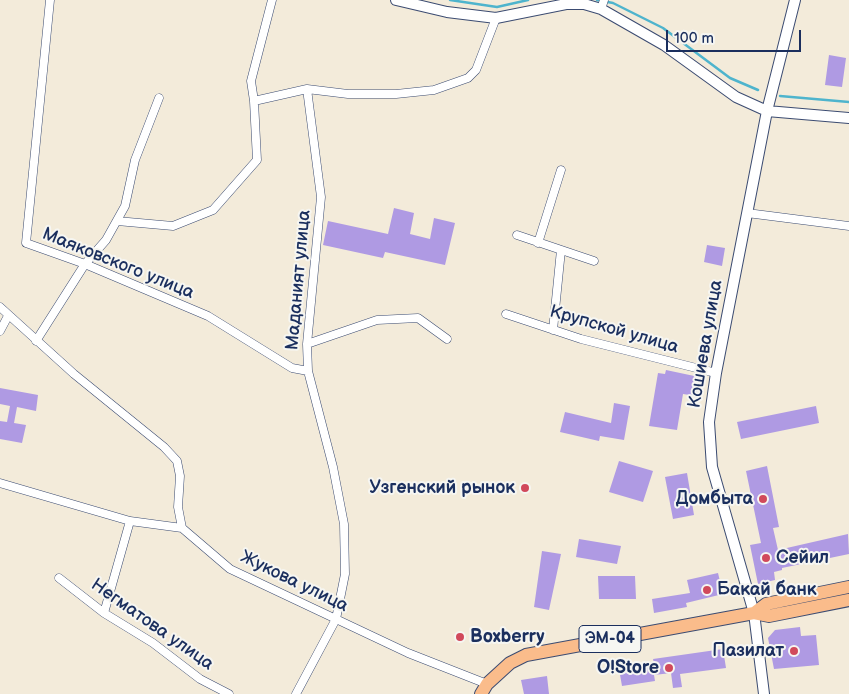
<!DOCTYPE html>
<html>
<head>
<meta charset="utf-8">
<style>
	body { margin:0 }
	#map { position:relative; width:849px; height:694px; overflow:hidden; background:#f3ebda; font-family:"Balsamiq Sans",sans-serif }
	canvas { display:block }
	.scale { position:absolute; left:666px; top:30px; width:135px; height:22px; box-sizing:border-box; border:2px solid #1b2f5e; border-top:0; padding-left:6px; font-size:15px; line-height:18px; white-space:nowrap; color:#1b2f5e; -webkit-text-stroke:4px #f6f6f2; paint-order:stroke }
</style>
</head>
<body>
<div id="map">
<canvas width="849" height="694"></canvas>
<div class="scale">100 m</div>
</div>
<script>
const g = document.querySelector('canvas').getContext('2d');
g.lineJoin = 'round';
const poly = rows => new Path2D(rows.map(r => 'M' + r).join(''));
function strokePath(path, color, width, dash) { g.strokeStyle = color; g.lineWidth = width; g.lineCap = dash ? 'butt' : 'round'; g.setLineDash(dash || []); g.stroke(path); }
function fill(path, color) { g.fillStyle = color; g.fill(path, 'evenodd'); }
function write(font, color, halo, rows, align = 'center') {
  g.font = font + ' "Balsamiq Sans",sans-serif'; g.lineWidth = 4; g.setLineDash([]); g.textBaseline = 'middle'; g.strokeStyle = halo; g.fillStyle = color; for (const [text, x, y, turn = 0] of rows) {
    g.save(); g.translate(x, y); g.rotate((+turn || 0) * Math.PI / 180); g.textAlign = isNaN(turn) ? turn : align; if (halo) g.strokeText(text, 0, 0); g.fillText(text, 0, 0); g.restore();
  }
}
strokePath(poly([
	[450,0,497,7,528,0],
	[597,0,613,3,663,28,730,78,758,90],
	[780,96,849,102]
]), '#4eb4cd', 2.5);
fill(poly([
	[829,55,846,58,842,87,825,85],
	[394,208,414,213,410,234,430,239,434,218,455,223,445,265,385,252,383,258,323,245,328,221,388,234],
	[707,245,725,248,722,266,704,262],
	[666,370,699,377,696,396,683,394,677,430,649,426,658,373,665,374],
	[0,388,38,395,36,411,17,407,14,423,26,425,22,443,0,439,0,421,7,422,10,406,0,404],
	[614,403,630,406,624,440,600,436,599,441,560,432,565,412,611,423],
	[816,406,819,423,741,439,737,422],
	[619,461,653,471,643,502,609,492],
	[767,466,779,527,773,528,778,550,848,534,849,554,782,568,782,570,774,572,775,580,758,584,750,545,761,543,746,471],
	[687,473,694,515,673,519,665,477],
	[579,539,621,546,617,564,576,557],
	[542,551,561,554,549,610,534,607],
	[718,573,723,594,686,603,687,607,654,613,652,599,690,593,687,580],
	[598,576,635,576,636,599,599,599],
	[800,627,801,636,816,635,819,665,774,669,768,638,775,630],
	[723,649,726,668,680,674,682,687,673,688,671,673,654,675,655,681,622,686,619,669,654,663,653,659],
	[547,676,549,694,524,694,521,680]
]), '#af9ae3');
const minor = poly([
	[50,0,26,243,85,264,208,316,292,368,308,371],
	[601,9,604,0],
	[254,101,307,89,348,94,396,94,434,90,468,78,476,70,496,18],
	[747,213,849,226],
	[117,221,173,226,213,210,257,160,254,101,251,81,272,0],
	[517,235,594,261],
	[538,243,561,170],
	[0,307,74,374,164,447,177,461,180,476,178,507,182,528,230,569,408,653,487,684],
	[506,314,581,339,716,373],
	[553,330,561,250],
	[0,331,8,316],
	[36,341,85,264,106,240,125,206,135,160,159,98],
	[307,344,377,320,418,318,447,339],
	[0,483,130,521,182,528],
	[59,578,104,613,153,643,200,679,229,694],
	[104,613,130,521],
	[296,694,336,619,345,574,344,524,333,467,308,371,307,344,321,197,307,89]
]);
const tertiary = poly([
	[396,0,447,12,496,18,566,4,584,4,601,9,664,45,736,97,767,111,849,118],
	[764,694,754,613,712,467,709,422,716,373,767,111,795,0]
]);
const primary = poly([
	[754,613,766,604,849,587],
	[481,694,487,684,510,663,526,655,754,613,769,616,849,600]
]);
strokePath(minor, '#3b4b71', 9);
strokePath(tertiary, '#3b4b71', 12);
strokePath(primary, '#3b4b71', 14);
strokePath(minor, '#fff', 8);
strokePath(tertiary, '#fff', 10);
strokePath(primary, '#fabc8b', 12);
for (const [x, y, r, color] of [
	[525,488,5,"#d1495b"],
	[763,499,5,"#d1495b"],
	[766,558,5,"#d1495b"],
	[707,590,5,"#d1495b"],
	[460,637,5,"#d1495b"],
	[794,651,5,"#d1495b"],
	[669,668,5,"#d1495b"]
]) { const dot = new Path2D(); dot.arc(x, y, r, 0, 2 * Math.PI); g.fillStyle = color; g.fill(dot); strokePath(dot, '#f6f6f2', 2); }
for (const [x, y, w] of [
	[610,639,62]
]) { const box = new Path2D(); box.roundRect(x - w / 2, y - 13.5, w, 27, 4); g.fillStyle = '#f6f6f2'; g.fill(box); strokePath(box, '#1b2f5e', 1); }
write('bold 16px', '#1b2f5e', null, [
	["ЭМ-04",610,639]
]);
write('18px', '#1b2f5e', '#f6f6f2', [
	["Маяковского улица",118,264,22],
	["Маданият улица",299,280,-85],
	["Крупской улица",614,330,16],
	["Кошиева улица",706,344,-80],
	["Жукова улица",294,582,26],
	["Негматова улица",152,625,35]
]);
write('bold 18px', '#1b2f5e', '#f6f6f2', [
	["Узгенский рынок",515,488],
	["Домбыта",753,499],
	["Сейил",776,558,"left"],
	["Бакай банк",717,590,"left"],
	["Boxberry",470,637,"left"],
	["Пазилат",784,651],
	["O!Store",659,668]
], 'right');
</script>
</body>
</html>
